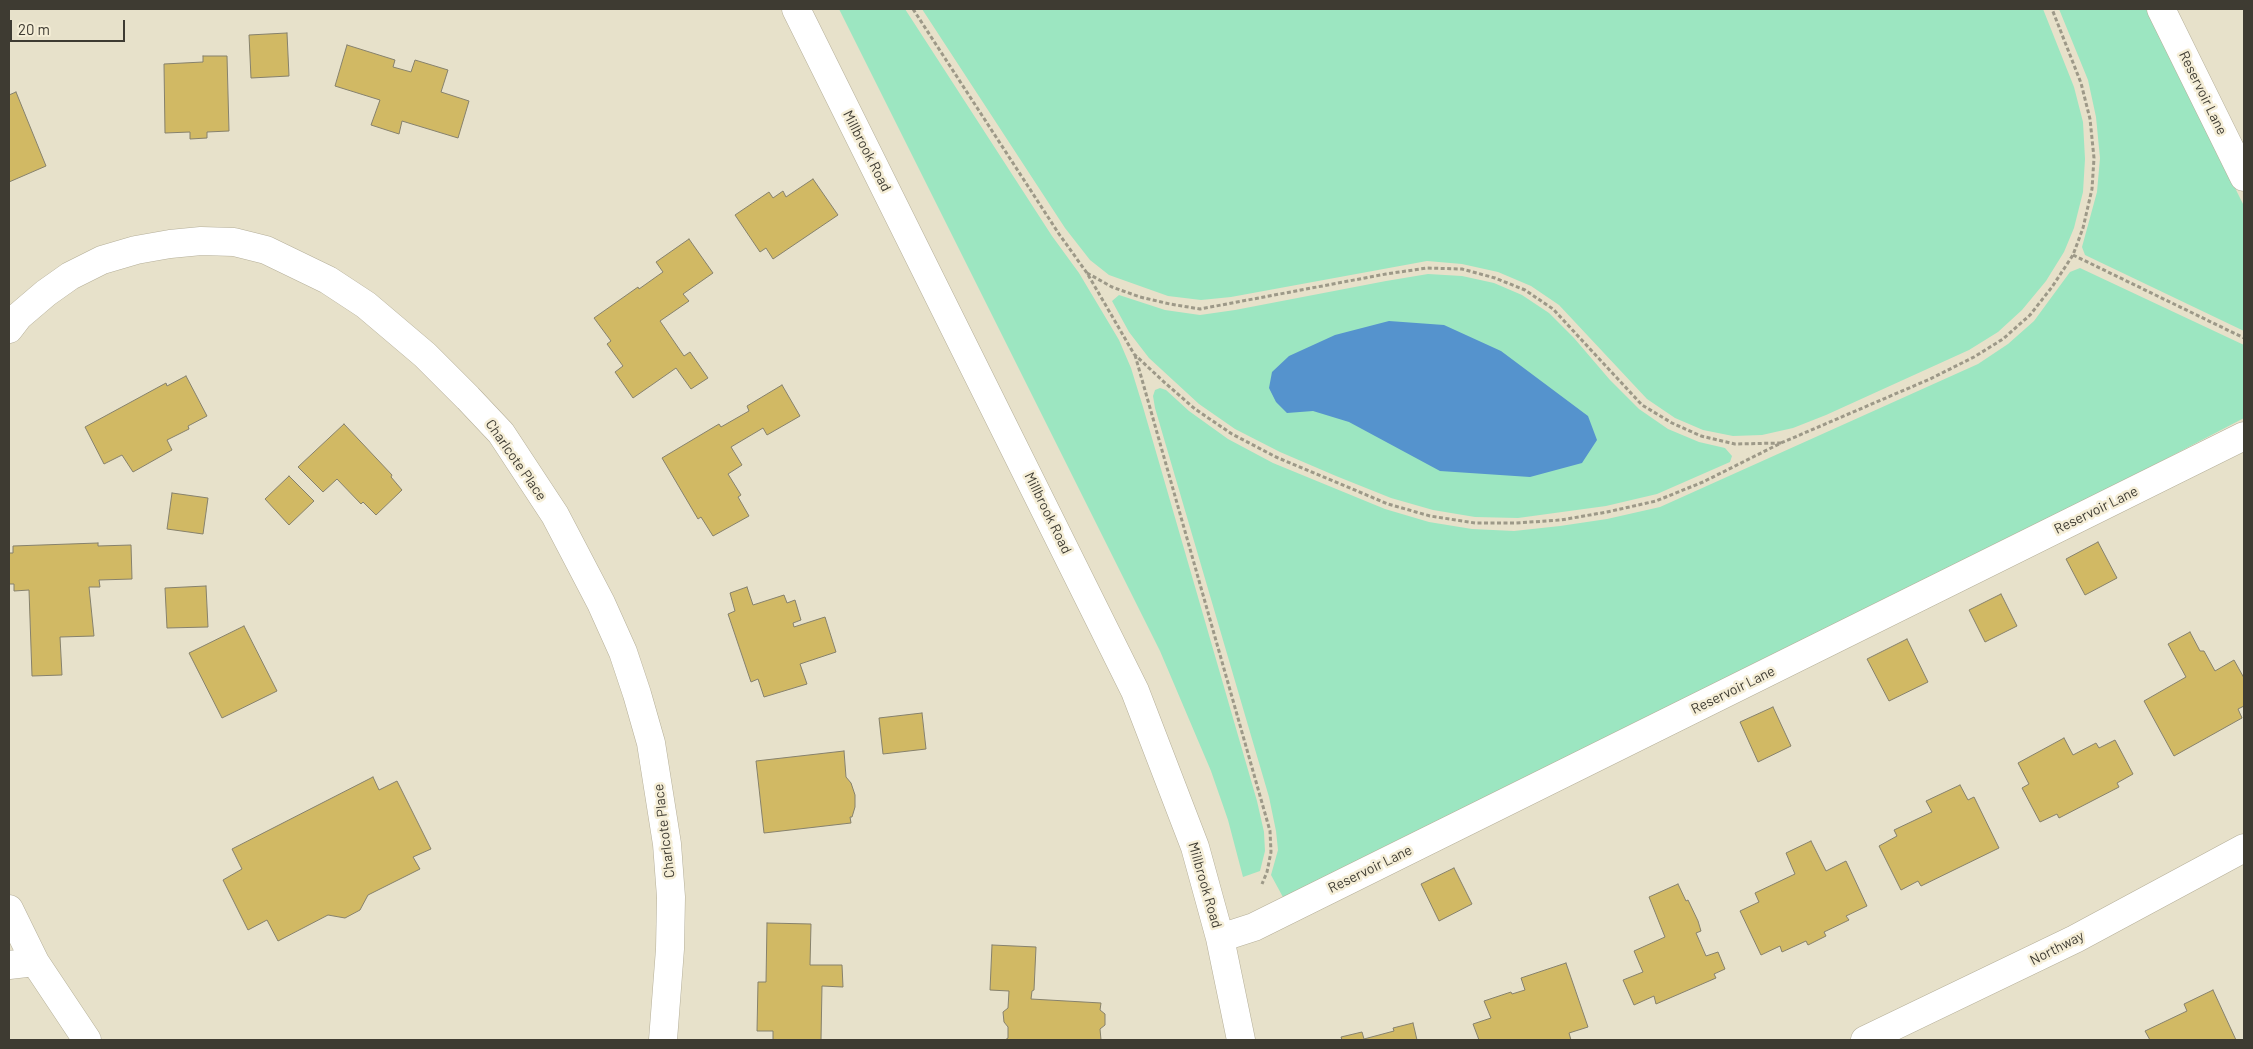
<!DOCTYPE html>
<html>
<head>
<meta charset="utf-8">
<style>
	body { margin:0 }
	#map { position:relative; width:2253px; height:1049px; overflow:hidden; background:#e7e1ca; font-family:Barlow,sans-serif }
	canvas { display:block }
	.frame { position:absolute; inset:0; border:10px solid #3e3b32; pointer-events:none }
	.scale { position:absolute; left:10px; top:20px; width:115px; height:22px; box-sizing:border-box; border:2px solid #3e3b32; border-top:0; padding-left:6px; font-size:15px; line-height:18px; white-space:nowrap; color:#3e3b32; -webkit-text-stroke:4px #f5eed7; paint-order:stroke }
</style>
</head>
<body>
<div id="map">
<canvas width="2253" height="1049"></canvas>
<div class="frame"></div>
<div class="scale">20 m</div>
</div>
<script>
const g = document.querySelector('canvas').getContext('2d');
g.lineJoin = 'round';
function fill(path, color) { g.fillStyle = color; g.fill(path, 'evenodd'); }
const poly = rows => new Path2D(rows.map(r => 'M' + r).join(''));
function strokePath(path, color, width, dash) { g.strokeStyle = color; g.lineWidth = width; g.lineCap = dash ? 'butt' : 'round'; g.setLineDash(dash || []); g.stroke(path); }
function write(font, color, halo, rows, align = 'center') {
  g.font = font + ' Barlow,sans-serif'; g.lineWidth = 5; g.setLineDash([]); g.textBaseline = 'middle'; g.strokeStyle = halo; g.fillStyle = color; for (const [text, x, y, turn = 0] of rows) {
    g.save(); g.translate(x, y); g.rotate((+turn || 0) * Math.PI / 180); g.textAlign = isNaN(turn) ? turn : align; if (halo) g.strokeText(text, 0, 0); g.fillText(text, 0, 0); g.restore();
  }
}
fill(poly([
	[839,9,905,9,1052,236,1079,273,1119,340,1131,368,1143,407,1257,801,1264,832,1265,851,1260,871,1243,877,1228,820,1211,771,1160,651],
	[922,9,2043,9,2074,87,2083,122,2085,159,2083,192,2074,228,2064,252,2046,281,2022,310,1998,332,1969,350,1826,415,1793,428,1762,435,1733,436,1703,430,1675,418,1647,399,1559,305,1531,286,1498,272,1462,264,1427,261,1231,297,1201,300,1168,296,1109,275,1090,260,1065,228],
	[2059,9,2146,9,2244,206,2244,331,2085,255,2082,247,2097,192,2100,158,2096,117,2088,80],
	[2080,268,2244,345,2244,418,2091,498,1284,899,1271,875,1278,850,1276,831,1269,797,1155,408,1153,396,1155,390,1160,388,1166,390,1189,411,1228,439,1273,463,1385,509,1429,522,1472,529,1514,531,1560,526,1607,519,1660,507,1978,364,2008,344,2034,321,2070,272],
	[1428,274,1462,276,1494,283,1522,295,1549,313,1574,338,1610,380,1639,409,1668,429,1699,442,1725,448,1732,456,1730,462,1657,494,1606,506,1518,518,1475,517,1433,510,1391,498,1336,476,1280,452,1235,429,1199,404,1149,358,1129,332,1112,301,1119,295,1165,310,1200,315,1235,310,1386,281]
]), '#9ce6c1');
fill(poly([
	[1389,321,1444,325,1501,351,1588,416,1597,440,1582,463,1530,477,1440,471,1349,422,1313,411,1287,413,1276,402,1269,388,1272,372,1289,356,1335,335]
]), '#5593cd');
const building = poly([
	[287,33,289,76,251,78,249,35,287,33],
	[347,45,395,60,393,67,411,72,415,60,448,70,441,92,469,101,458,138,402,121,399,134,371,125,380,100,335,86,347,45],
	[203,56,227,56,229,131,207,132,207,138,190,139,190,132,165,133,164,64,203,62,203,56],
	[16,92,46,166,9,182,9,95,16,92],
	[813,179,838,215,773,259,766,248,760,252,735,215,769,192,773,198,783,191,786,197,813,179],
	[689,239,713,273,683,294,689,301,660,321,684,356,690,352,708,378,691,389,676,368,633,398,615,372,623,366,607,344,611,341,594,318,638,287,639,289,663,272,656,262,689,239],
	[186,376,207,416,188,426,189,429,167,440,172,450,133,472,122,455,104,464,85,427,166,383,167,386,186,376],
	[782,385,800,416,767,435,763,428,731,447,742,465,728,474,741,495,738,497,749,516,713,536,701,517,698,519,662,458,719,424,721,427,749,411,747,406,782,385],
	[344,424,392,475,391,477,402,490,376,515,363,502,361,504,337,479,323,492,298,467,344,424],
	[289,476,314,501,289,525,265,499,289,476],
	[172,493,208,498,203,534,167,529,172,493],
	[2098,542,2117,578,2085,595,2066,559,2098,542],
	[98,543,98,546,131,545,132,579,99,580,100,587,89,587,94,636,60,637,62,675,32,676,29,590,14,591,14,584,9,584,9,553,13,553,13,546,98,543],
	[206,586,208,627,167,628,165,588,206,586],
	[747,587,753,605,784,595,787,603,795,600,801,620,793,623,794,627,825,617,836,652,800,664,807,684,764,697,758,679,751,682,728,614,735,611,730,593,747,587],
	[2001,594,2017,626,1985,642,1969,610,2001,594],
	[244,626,277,691,222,718,189,653,244,626],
	[2190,632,2200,651,2204,651,2215,671,2234,660,2244,678,2244,706,2238,709,2242,718,2174,756,2144,701,2186,677,2168,644,2190,632],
	[1907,639,1928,682,1889,701,1867,659,1907,639],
	[1773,707,1791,746,1758,762,1740,722,1773,707],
	[922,713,926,749,883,754,879,718,922,713],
	[2064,738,2073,755,2096,743,2099,748,2115,740,2133,774,2117,783,2119,787,2059,818,2057,814,2040,822,2022,788,2029,784,2018,763,2064,738],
	[844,751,846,777,851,783,855,795,855,807,852,817,850,817,851,823,764,833,756,761,844,751],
	[373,777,379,790,397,781,431,849,413,857,420,869,368,895,360,910,345,918,328,915,278,941,267,920,248,930,223,880,242,869,232,849,373,777],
	[1960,785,1968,800,1974,797,1999,848,1921,886,1918,881,1901,890,1879,846,1897,836,1894,830,1932,812,1926,801,1960,785],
	[1811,841,1826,871,1846,861,1867,906,1846,916,1849,920,1824,932,1826,936,1808,945,1806,941,1782,952,1780,946,1761,955,1740,911,1759,902,1755,893,1795,874,1786,853,1811,841],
	[1454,868,1472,904,1439,921,1421,884,1454,868],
	[1678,884,1686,901,1688,900,1698,921,1701,931,1696,933,1706,956,1718,952,1725,969,1714,974,1716,978,1656,1004,1654,996,1634,1005,1623,980,1643,972,1634,951,1665,937,1649,897,1678,884],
	[767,923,811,924,810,965,842,965,843,987,822,986,821,1040,773,1040,773,1031,757,1031,758,982,766,982,767,923],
	[992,945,1036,947,1034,990,1032,991,1031,999,1101,1003,1100,1010,1105,1014,1105,1025,1100,1029,1101,1040,1005,1040,1008,1038,1008,1027,1004,1022,1003,1012,1008,1008,1009,991,990,990,992,945],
	[1566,963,1588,1027,1569,1033,1571,1040,1479,1040,1473,1024,1491,1018,1484,1001,1511,992,1512,994,1525,990,1521,978,1566,963],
	[2213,990,2236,1040,2239,1040,2150,1040,2145,1031,2187,1011,2184,1004,2213,990],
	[1413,1023,1417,1040,1342,1040,1341,1037,1362,1032,1364,1039,1394,1031,1393,1028,1413,1023]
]);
fill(building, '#d1b964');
strokePath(building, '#86816c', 1);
const minor = poly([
	[796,9,1135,691,1195,847,1220,938,1241,1040],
	[2161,9,2244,177],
	[9,329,19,316,46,293,70,276,102,260,136,250,170,244,201,241,234,242,266,250,328,280,366,305,425,355,468,398,501,433,555,515,601,603,623,652,637,694,651,743,667,844,671,897,670,949,663,1040],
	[9,909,35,962,87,1040],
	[1220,938,1254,927,2244,436],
	[9,965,35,962],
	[1865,1040,2075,939,2244,848]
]);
strokePath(minor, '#b5af99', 29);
strokePath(poly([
	[913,9,1059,234,1087,273,1134,354,1164,382,1195,409,1232,434,1276,457,1388,504,1430,516,1475,523,1516,523,1561,520,1607,512,1656,501,1703,482,1781,443,1930,379,1974,357,2003,339,2030,315,2052,287,2073,255,2083,228,2092,189,2094,158,2090,119,2081,83,2052,9],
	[2073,255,2244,338],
	[1087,273,1112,287,1140,297,1170,304,1200,309,1386,274,1427,268,1462,269,1495,278,1525,290,1553,309,1642,405,1672,423,1701,436,1735,444,1781,443],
	[1135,355,1270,831,1271,852,1267,872,1262,884]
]), '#9d9988', 3, [4, 2.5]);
strokePath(minor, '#fff', 28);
write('14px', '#3e3b32', '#f5eed7', [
	["Reservoir Lane",2203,93,64],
	["Millbrook Road",867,151,63],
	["Charlcote Place",516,460,55],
	["Reservoir Lane",2096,510,-26],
	["Millbrook Road",1048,513,64],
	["Reservoir Lane",1733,690,-26],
	["Charlcote Place",664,831,-97],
	["Reservoir Lane",1370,869,-26],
	["Millbrook Road",1205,885,74],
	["Northway",2057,948,-27]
]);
</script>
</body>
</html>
